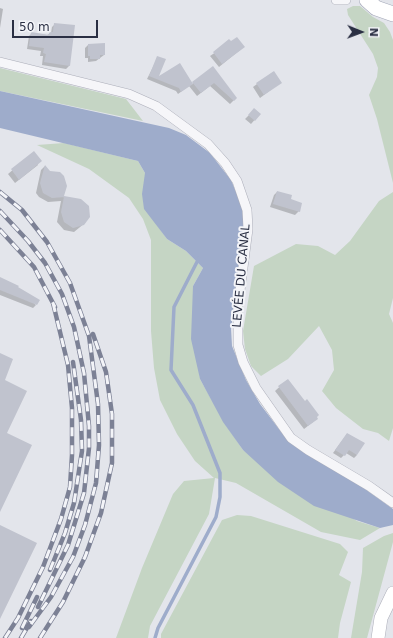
<!DOCTYPE html>
<html>
<head>
<meta charset="utf-8">
<style>
	body { margin:0 }
	#map { position:relative; width:393px; height:638px; overflow:hidden; background:#e3e5eb; font-family:"DejaVu Sans",sans-serif }
	canvas { display:block }
	.north { position:absolute; left:341px; top:12px; width:40px; height:40px; -webkit-text-stroke:3px #f3f4f8; paint-order:stroke; rotate:91deg; font-size:11px; font-weight:700; line-height:16px; text-align:center; color:#2a2f43 }
	.north::after { content:''; display:block; margin:auto; width:14px; height:18px; background:#2a2f43; clip-path:polygon(50% 0,100% 100%,50% 72%,0 100%) }
	.scale { position:absolute; left:12px; top:20px; width:86px; height:18px; box-sizing:border-box; border:2px solid #2a2f43; border-top:0; padding-left:5px; font-size:12px; line-height:14px; white-space:nowrap; color:#2a2f43; -webkit-text-stroke:3px #f3f4f8; paint-order:stroke }
</style>
</head>
<body>
<div id="map">
<canvas width="393" height="638"></canvas>
<div class="north">N</div>
<div class="scale">50 m</div>
</div>
<script>
const g = document.querySelector('canvas').getContext('2d');
g.lineJoin = 'round';
function fill(path, color) { g.fillStyle = color; g.fill(path, 'evenodd'); }
const poly = rows => new Path2D(rows.map(r => 'M' + r).join(''));
function strokePath(path, color, width, dash) { g.strokeStyle = color; g.lineWidth = width; g.lineCap = dash ? 'butt' : 'round'; g.setLineDash(dash || []); g.stroke(path); }
function write(font, color, halo, rows, align = 'center') {
  g.font = font + ' "DejaVu Sans",sans-serif'; g.lineWidth = 4; g.setLineDash([]); g.textBaseline = 'middle'; g.strokeStyle = halo; g.fillStyle = color; for (const [text, x, y, turn = 0] of rows) {
    g.save(); g.translate(x, y); g.rotate((+turn || 0) * Math.PI / 180); g.textAlign = isNaN(turn) ? turn : align; if (halo) g.strokeText(text, 0, 0); g.fillText(text, 0, 0); g.restore();
  }
}
fill(poly([
	[353,6,360,6,373,17,384,23,390,32,393,40,393,183,377,119,369,95,377,77,378,68,373,54,348,15,347,9],
	[0,68,126,99,143,121,0,91],
	[64,143,138,161,145,173,157,225,167,239,186,251,203,268,193,286,200,379,224,422,243,450,357,521,380,528,360,540,321,532,236,483,215,478,209,514,150,626,148,638,116,638,142,568,173,494,184,481,214,478,195,461,177,434,160,400,154,368,151,331,151,240,143,219,129,198,89,169,37,145],
	[393,192,393,298,389,314,393,323,393,428,389,441,378,433,363,429,336,408,322,391,334,370,332,350,319,326,288,359,261,376,251,366,245,349,243,331,254,266,296,244,318,246,335,255,350,241,379,201],
	[237,515,251,516,340,544,348,552,339,575,351,582,340,623,338,638,161,638,161,634,222,520],
	[393,533,393,542,367,638,351,638,362,572,363,548,384,536]
]), '#c5d5c4');
fill(poly([
	[0,91,169,128,186,135,210,153,231,180,242,206,245,223,231,329,232,346,246,380,260,404,285,437,303,452,347,476,393,509,393,525,380,528,314,506,278,482,243,450,223,422,200,379,191,339,193,286,203,268,186,251,167,239,144,209,142,194,145,173,138,161,0,128]
]), '#9eaccb');
fill(poly([
	[0,8,3,9,0,28],
	[55,24,74,26,69,66,66,69,42,65,43,56,40,56,41,51,27,49,29,36,32,33,47,35,51,33,52,27],
	[237,38,240,50,219,67,210,56],
	[88,45,104,55,96,61,88,62,88,58,85,58,85,48],
	[158,57,157,78,192,84,213,68,236,98,230,104,210,86,197,96,189,86,178,94,176,91,147,79],
	[273,72,280,83,260,98,253,87],
	[254,110,258,116,251,124,245,119],
	[34,152,38,165,15,183,8,174],
	[45,166,63,197,80,200,89,216,85,223,74,232,64,230,57,222,61,201,48,202,39,197,36,193,41,170],
	[277,192,290,200,299,211,295,215,270,207,274,195],
	[0,280,17,288,36,305,33,308,0,295],
	[287,380,313,422,304,429,275,391],
	[347,434,357,455,354,458,346,453,341,458,333,453]
]), '#0003');
strokePath(poly([
	[155,638,158,628,216,517,220,497,220,473,193,405,171,370,174,307,199,258]
]), '#9eaccb', 3.5);
fill(poly([
	[54,23,75,25,70,66,44,62,46,54,43,53,44,48,29,46,31,32,49,35,49,32,53,32],
	[237,37,245,47,222,64,213,52,229,39,231,41],
	[105,43,105,55,100,55,100,59,90,59,90,56,88,56,88,44],
	[157,56,166,59,159,76,180,63,193,84,181,92,179,88,149,76],
	[213,66,237,98,234,101,214,83,201,93,192,82],
	[274,71,282,83,264,95,256,83],
	[254,108,261,114,255,121,248,115],
	[34,151,42,161,19,180,11,169],
	[45,165,50,171,60,172,64,176,67,186,64,196,81,199,89,206,90,217,84,225,73,228,64,222,61,212,64,197,52,198,43,193,40,183],
	[277,191,292,195,291,199,302,203,300,212,273,204],
	[0,277,19,286,18,287,40,300,37,305,0,290],
	[0,353,13,359,5,380,27,391,7,433,32,445,0,512],
	[288,379,305,401,307,399,319,415,317,417,318,419,308,426,278,386],
	[347,433,365,443,357,455,349,450,345,456,335,450],
	[0,525,37,543,0,619]
]), '#c0c3ce');
const street = poly([
	[336,0,346,0],
	[0,62,129,94,156,106,208,144,225,163,237,181,247,210,248,229,238,306,238,345,243,362,256,388,291,438,308,450,369,486,393,503]
]);
const secondary = poly([
	[378,638,381,618,393,593]
]);
const primary = poly([
	[367,0,376,8,393,14]
]);
strokePath(street, '#acaeb9', 10);
strokePath(secondary, '#acaeb9', 14);
strokePath(primary, '#a2a7b7', 16);
strokePath(street, '#f6f6f9', 9);
strokePath(secondary, '#fff', 13);
strokePath(primary, '#fff', 15);
const rail = poly([
	[0,192,22,210,47,242,70,283,89,336,98,404,99,445,96,483,85,525,73,557,51,597,29,627],
	[0,211,28,241,45,263,62,294,74,327,84,373,89,426,89,448,84,493,68,545,38,607],
	[0,230,34,267,55,307],
	[50,570,65,533,74,503,82,451,81,420,73,362],
	[22,628,37,597],
	[5,638,18,618,43,567,61,519,70,487,72,455,72,408,68,365,53,303],
	[21,638,31,621],
	[40,638,63,602,85,557,101,513,112,463,112,414,106,372,93,334]
]);
strokePath(rail, '#7c8195', 4.5);
strokePath(rail, '#f3f4f8', 3, [9]);
write('12px', '#2a2f43', '#f3f4f8', [
	["LEVÉE DU CANAL",242,276,-85]
]);
</script>
</body>
</html>
